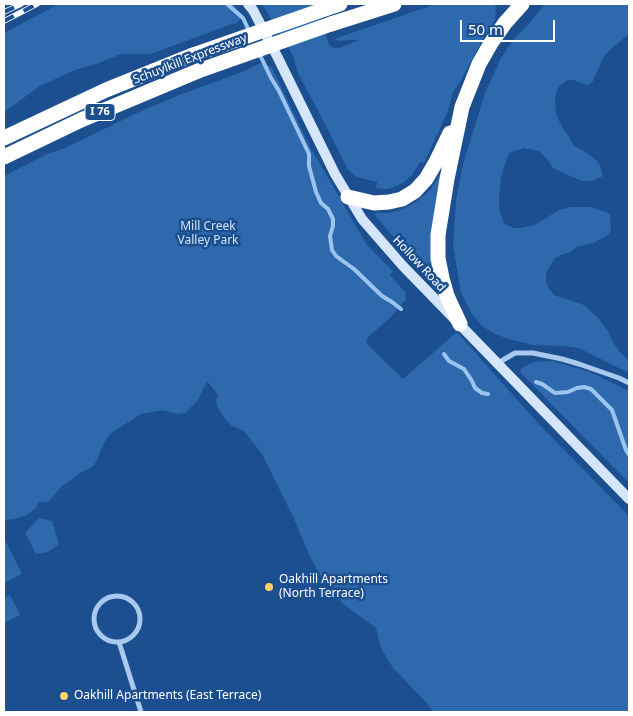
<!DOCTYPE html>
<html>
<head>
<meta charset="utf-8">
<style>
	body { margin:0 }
	#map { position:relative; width:633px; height:716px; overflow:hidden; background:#1b4f8f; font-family:"Noto Sans",sans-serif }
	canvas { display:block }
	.frame { position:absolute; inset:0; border:5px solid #fff; pointer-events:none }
	.scale { position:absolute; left:460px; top:20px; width:95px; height:22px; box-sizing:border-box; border:2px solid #fff; border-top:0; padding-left:6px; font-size:15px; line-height:18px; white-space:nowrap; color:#fff; -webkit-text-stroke:4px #1b4f8f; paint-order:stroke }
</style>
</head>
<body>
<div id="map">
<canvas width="633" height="716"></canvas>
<div class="frame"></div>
<div class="scale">50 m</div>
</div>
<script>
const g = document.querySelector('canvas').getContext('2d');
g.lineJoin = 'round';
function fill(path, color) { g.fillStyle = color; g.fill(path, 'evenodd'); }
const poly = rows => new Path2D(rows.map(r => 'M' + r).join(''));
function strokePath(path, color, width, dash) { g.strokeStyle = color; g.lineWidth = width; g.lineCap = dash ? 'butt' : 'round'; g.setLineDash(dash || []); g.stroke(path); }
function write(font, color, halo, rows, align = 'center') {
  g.font = font + ' "Noto Sans",sans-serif'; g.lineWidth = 5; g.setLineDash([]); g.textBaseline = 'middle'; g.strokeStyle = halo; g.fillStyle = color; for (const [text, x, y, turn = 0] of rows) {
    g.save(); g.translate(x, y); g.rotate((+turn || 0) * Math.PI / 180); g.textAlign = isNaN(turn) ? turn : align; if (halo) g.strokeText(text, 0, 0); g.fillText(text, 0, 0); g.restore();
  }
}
fill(poly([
	[59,4,233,4,243,16,240,20,237,22,238,23,232,24,151,54,121,54,96,64,75,70,40,86,4,112,4,33],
	[262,4,316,4,329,45,334,48,339,48,360,40,348,40,340,41,334,39,436,4,495,4,496,9,495,20,483,39,460,82,453,92,448,111,424,163,420,162,412,175,403,183,395,187,387,189,376,188,377,182,357,177,348,170,326,126,298,73,293,56],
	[545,4,629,4,629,34,612,48,604,56,593,81,589,85,584,84,574,80,568,80,559,86,555,96,556,114,562,127,568,135,573,145,587,153,596,160,600,165,603,176,593,181,583,181,568,175,553,168,547,159,539,151,524,148,509,153,501,176,499,197,499,208,504,224,514,228,519,228,535,225,559,210,570,207,591,207,606,212,610,215,611,231,608,235,594,243,579,246,568,253,561,255,555,258,546,273,546,281,549,289,554,295,584,305,598,318,608,331,613,342,619,351,629,360,629,373,579,348,564,346,533,345,509,339,495,334,482,326,472,314,461,293,453,245,456,201,463,164,485,93,501,58,513,40,527,26],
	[261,63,263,66,268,65,272,68,309,145,367,245,393,271,390,275,405,292,406,299,389,319,370,335,366,341,367,344,403,379,457,332,538,423,629,516,629,712,433,712,425,701,393,668,381,648,376,628,343,604,320,575,311,559,294,519,262,454,244,431,232,426,225,419,218,408,216,401,218,395,207,381,198,400,185,413,177,414,163,410,141,414,111,433,105,441,96,462,92,467,80,473,71,480,62,486,48,502,38,502,36,508,27,515,15,519,4,520,4,176,47,154,65,148,137,113,179,95,242,72],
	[440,175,431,234,435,279,434,280,409,256,375,215,375,213,388,213,398,211,409,206,420,199,430,190,439,176],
	[552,361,590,372,629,391,629,483,521,373,520,369,533,362],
	[39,518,52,521,59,544,48,552,36,554,25,533],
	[4,538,22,574,4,583],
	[10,595,20,615,4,623,4,598]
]), '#2e69ad');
strokePath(poly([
	[227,4,243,18,250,33],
	[259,53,271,78,279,91,309,154,309,166,316,192,321,203,328,209,333,219,333,226,330,236,332,250,336,256,354,269,382,296,392,302,401,309],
	[444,354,449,361,464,369,472,381,475,388,482,393,488,394],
	[536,382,542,384,555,393,568,392,577,388,584,387,591,389,612,410,626,450,629,455]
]), '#9cc4f0', 4);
strokePath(poly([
	[498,363,515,353,533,353,562,359,579,364,619,378,629,383],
	'94 619a23 23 0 1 1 46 0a23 23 0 1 1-46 0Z',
	[119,642,141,712]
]), '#a9c9ee', 5);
strokePath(poly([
	[248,4,253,10,278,58,335,174,362,219,402,265,629,499]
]), '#d6e6fa', 10);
strokePath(poly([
	[325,9,340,4],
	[331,24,394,4],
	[4,138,106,90,193,55],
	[4,157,81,120,198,71],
	[348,197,374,203,389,202,402,199,415,191,426,179,436,162,450,133],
	[460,324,447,296,442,278,438,258,438,235,447,179,462,107,479,64,491,43,505,23,522,4]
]), '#fff', 15);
const rail = poly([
	[4,12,21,4],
	[4,21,37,4]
]);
strokePath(rail, '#fff', 5.5);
strokePath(rail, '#1b4f8f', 4, [11]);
strokePath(poly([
	[193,55,325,9],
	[198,71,331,24]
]), '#fff', 15);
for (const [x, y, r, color] of [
	[269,587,5,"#ffd166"],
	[64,696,5,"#ffd166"]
]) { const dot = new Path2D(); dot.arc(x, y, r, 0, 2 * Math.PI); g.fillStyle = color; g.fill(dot); strokePath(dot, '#1b4f8f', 2); }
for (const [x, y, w] of [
	[100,112,30]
]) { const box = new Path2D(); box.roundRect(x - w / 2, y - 8.5, w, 17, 4); g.fillStyle = '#1b4f8f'; g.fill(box); strokePath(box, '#fff', 1); }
write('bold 11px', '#fff', null, [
	["I 76",100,112]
]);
write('12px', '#fff', '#1b4f8f', [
	["Schuylkill Expressway",190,59,-21],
	["Hollow Road",419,264,47]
]);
write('12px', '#cfe3fa', '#1b4f8f', [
	["Mill Creek",208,227],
	["Valley Park",208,241]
]);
write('12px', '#fff', '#1b4f8f', [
	["Oakhill Apartments",279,580],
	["(North Terrace)",279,594],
	["Oakhill Apartments (East Terrace)",74,696]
], 'left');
</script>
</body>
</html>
